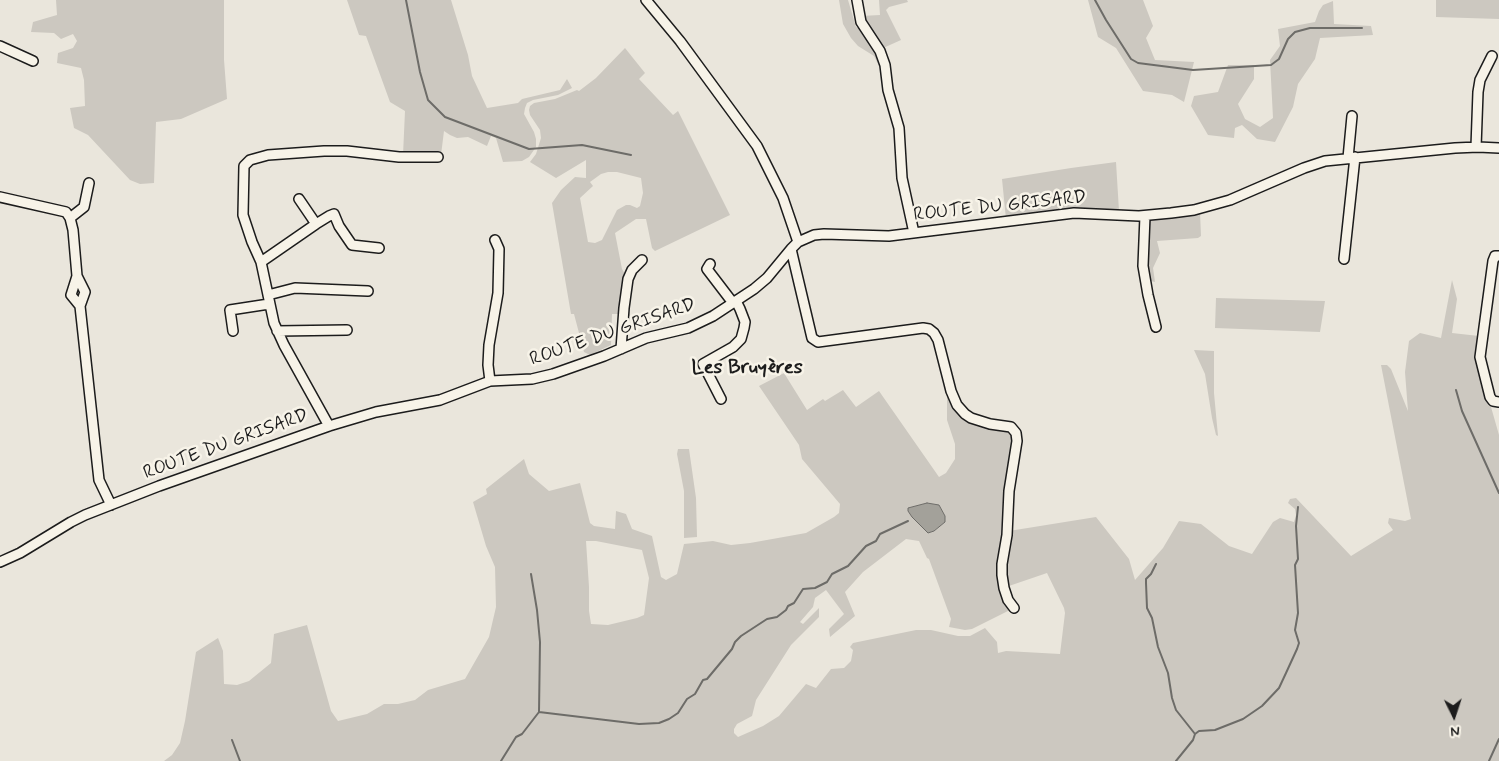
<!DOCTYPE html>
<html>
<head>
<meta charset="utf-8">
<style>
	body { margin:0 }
	#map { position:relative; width:1499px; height:761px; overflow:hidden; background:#eae6dc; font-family:Mynerve,sans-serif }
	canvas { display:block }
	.north { position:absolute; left:1429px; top:691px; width:50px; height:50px; -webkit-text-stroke:4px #f7f3e8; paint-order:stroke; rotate:176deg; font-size:14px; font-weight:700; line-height:20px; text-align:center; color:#1c1c1c }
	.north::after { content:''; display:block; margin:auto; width:18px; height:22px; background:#1c1c1c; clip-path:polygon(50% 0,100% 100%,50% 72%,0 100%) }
</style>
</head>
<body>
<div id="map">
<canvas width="1499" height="761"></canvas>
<div class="north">N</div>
</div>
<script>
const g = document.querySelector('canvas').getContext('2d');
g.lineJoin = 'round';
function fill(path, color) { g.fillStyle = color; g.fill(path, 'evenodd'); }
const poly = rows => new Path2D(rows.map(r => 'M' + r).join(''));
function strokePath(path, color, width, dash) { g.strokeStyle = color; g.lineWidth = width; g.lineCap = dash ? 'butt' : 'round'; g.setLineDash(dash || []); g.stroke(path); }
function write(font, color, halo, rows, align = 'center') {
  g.font = font + ' Mynerve,sans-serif'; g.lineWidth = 5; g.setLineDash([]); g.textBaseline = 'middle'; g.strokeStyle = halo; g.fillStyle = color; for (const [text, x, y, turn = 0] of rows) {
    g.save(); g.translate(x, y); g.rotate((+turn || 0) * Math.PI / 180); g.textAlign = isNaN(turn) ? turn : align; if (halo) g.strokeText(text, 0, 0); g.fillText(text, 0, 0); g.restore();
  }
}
fill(poly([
	[56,0,224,0,224,60,227,99,181,119,156,122,154,183,140,184,130,180,88,135,74,128,70,108,85,106,84,80,81,68,57,63,58,53,73,48,77,41,73,34,61,39,54,33,31,32,33,22,57,15],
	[347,0,451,0,468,55,472,76,487,108,518,103,522,99,560,90,567,79,572,88,558,95,533,100,527,103,525,108,524,114,534,132,536,139,536,147,529,157,522,161,503,162,496,138,491,136,487,146,468,137,457,138,450,135,444,131,441,155,403,155,405,111,390,102,366,36,359,35],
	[839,0,848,0,856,27,862,30,874,47,881,64,879,66,874,56,858,46,851,38,843,24],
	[879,0,907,0,908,2,889,7,886,10,901,40,881,49,861,16,880,15],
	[1088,0,1143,0,1153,26,1146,38,1155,60,1194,62,1184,102,1172,95,1143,91,1116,48,1098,37],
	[1436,0,1499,0,1499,19,1436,17],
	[1333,1,1334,24,1371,26,1373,35,1320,38,1315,59,1298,84,1293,107,1275,142,1257,139,1242,125,1235,128,1234,138,1208,135,1191,106,1194,96,1218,92,1228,65,1254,65,1254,79,1238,104,1245,119,1260,127,1273,118,1270,60,1280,46,1278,29,1315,22,1319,11,1323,5],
	[625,48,645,73,639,79,673,115,678,111,730,215,655,251,652,248,646,219,636,219,615,233,622,269,626,276,622,314,612,314,611,345,590,355,584,352,574,314,571,314,552,203,561,190,575,177,586,178,586,160,556,178,530,162,536,154,541,138,540,130,530,115,529,110,530,106,534,103,555,99,577,90,579,91,596,78],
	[608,172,617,172,641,178,643,193,640,206,637,208,630,205,626,205,617,210,602,240,595,243,588,242,580,198,593,186,590,182,601,174],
	[1116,162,1119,211,1102,209,1074,210,1006,219,1002,179,1071,168],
	[1200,212,1201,236,1198,238,1157,241,1160,253,1153,268,1155,282,1147,280,1148,219],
	[1452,280,1457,299,1452,333,1479,336,1477,358,1499,435,1499,761,164,761,172,755,180,743,185,721,196,652,218,638,223,651,224,684,237,685,249,681,271,663,274,634,307,625,331,711,338,721,367,714,384,704,398,704,415,700,428,690,465,679,489,637,496,607,495,567,486,546,473,502,487,494,486,489,524,459,529,474,549,491,580,483,590,523,594,526,615,529,616,511,626,514,632,529,652,536,661,577,666,580,677,574,684,544,713,541,731,545,750,543,806,533,834,517,839,513,840,504,802,459,799,445,759,386,784,373,807,410,823,399,825,401,843,390,856,407,879,391,939,477,946,473,955,459,955,444,947,420,947,395,950,396,960,414,982,425,1007,428,1011,430,1014,434,1015,441,999,567,1001,588,1009,607,1008,611,972,629,965,630,949,627,951,619,929,559,927,558,919,541,906,539,863,572,845,592,855,616,830,637,829,629,844,614,826,590,815,598,813,607,800,622,803,624,819,608,819,617,791,645,756,700,752,716,737,724,734,729,734,733,738,737,763,726,779,716,806,684,816,688,831,669,844,668,851,661,853,650,850,647,853,643,916,630,931,630,958,636,970,636,985,628,997,642,998,653,1006,651,1060,654,1065,613,1064,608,1047,573,1006,587,1003,566,1009,531,1096,517,1129,559,1135,580,1163,548,1179,521,1201,524,1229,546,1252,554,1273,522,1280,518,1294,522,1296,515,1295,509,1288,503,1290,499,1296,498,1351,556,1393,530,1388,523,1389,518,1405,521,1411,519,1381,365,1387,365,1391,369,1408,411,1405,372,1409,341,1420,333,1441,338],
	[927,503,939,505,945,516,945,522,934,531,928,533,912,517,908,511,908,508],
	[586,541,596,541,642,550,649,578,644,615,637,618,608,625,591,624,589,611,589,587],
	[1216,298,1325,301,1320,332,1215,328],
	[1194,350,1214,351,1214,393,1218,436,1216,435,1212,418,1205,374],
	[678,449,689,449,696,498,697,537,684,538,684,491,677,454]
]), '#ccc8c0');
const water = poly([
	[927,503,939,505,945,516,945,522,934,531,928,533,912,517,908,511,908,508,927,503]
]);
fill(water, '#a3a19a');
strokePath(water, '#6d6c68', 1);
strokePath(poly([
	[406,0,420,72,428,100,445,117,529,149,582,145,631,155],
	[1095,0,1106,20,1131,59,1138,63,1193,70,1271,65,1279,59,1288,39,1295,32,1310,28,1362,28],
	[1456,390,1462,411,1499,493],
	[1156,564,1151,574,1146,579,1146,583,1147,608,1152,618,1158,647,1168,673,1172,698,1176,710,1195,734],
	[531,574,537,610,540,642,539,712],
	[232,740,240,761],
	[501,761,516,737,522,734,539,712,639,724,659,723,669,719,678,713,687,699,695,694,703,680,707,679,732,649,735,642,741,636,767,619,777,617,786,610,788,606,794,603,803,589,815,588,827,582,832,574,848,566,866,546,876,541,880,534,908,521],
	[1176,761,1193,740,1195,734,1199,731,1215,730,1243,719,1262,706,1279,688,1286,673,1297,649,1299,643,1295,630,1298,613,1295,565,1298,559,1296,526,1298,507],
	[1489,761,1499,739]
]), '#6d6c68', 2);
const minor = poly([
	[646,0,680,41,757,146,783,198,798,242],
	[857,0,861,22,880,51,885,65,888,90,899,128,902,178,914,233],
	[0,46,33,61],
	[1476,147,1478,92,1480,80,1492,56],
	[1348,158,1352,116],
	[0,197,66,212,70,218,73,230,77,276,85,292,80,306,99,480,111,505],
	[299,199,316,224],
	[1145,216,1143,266,1148,295,1156,327],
	[70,218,84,207,89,183],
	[791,249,812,338,818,342,923,328,929,329,934,333,938,340,951,391,957,405,965,414,971,418,990,424,1011,427,1016,433,1017,441,1009,491,1007,535,1002,564,1002,575,1004,588,1008,600,1014,608],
	[1499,256,1495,256,1493,261,1480,357,1490,397,1493,401,1499,402],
	[1344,259,1355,157],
	[261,262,316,224,329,216,334,214,339,226,352,245,379,248],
	[710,264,707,269,733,303],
	[77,276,71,295,80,306],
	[268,295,295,288,368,291],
	[233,331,230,310,269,304],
	[277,331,347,330],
	[621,349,624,308,628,279,632,270,642,260],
	[490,381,488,365,489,345,498,293,499,249,495,240],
	[721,399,703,364,733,347,741,339,744,328,745,322,740,309,736,301],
	[329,426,284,345,274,323,261,262,252,242,243,215,244,166,250,160,268,155,324,151,347,151,399,157,438,157],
	[0,562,20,553,71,522,85,515,159,486,329,426,376,412,440,400,490,381,532,379,553,374,604,356,646,338,688,328,713,316,754,289,767,278,791,249,798,242,814,235,824,234,889,236,1074,213,1139,216,1171,213,1194,210,1230,200,1304,168,1325,161,1455,148,1478,147,1499,148]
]);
strokePath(minor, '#1c1c1c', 12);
strokePath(minor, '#f7f3e8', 9);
write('19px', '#1c1c1c', '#f7f3e8', [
	["ROUTE DU GRISARD",1000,207,-6],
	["ROUTE DU GRISARD",613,333,-19],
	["ROUTE DU GRISARD",226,445,-20]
]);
write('bold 20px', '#1c1c1c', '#f7f3e8', [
	["Les Bruyères",747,369]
]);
</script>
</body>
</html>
